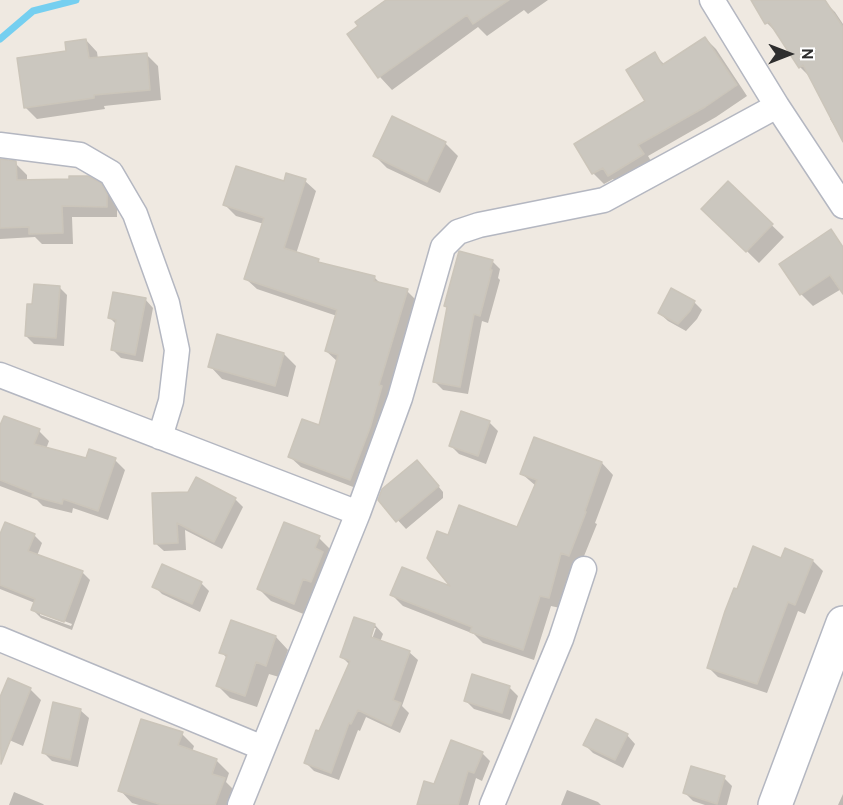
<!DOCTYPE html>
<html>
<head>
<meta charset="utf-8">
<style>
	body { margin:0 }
	#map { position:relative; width:843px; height:805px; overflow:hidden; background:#efe9e1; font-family:Cabin,sans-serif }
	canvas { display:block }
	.north { position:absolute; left:759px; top:24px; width:60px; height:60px; -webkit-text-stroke:4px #fff; paint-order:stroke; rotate:90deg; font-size:16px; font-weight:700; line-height:24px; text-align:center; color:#2e2e2e }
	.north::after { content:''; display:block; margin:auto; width:21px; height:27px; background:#2e2e2e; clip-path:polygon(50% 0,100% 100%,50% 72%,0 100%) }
</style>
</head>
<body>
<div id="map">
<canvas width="843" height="805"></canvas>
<div class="north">N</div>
</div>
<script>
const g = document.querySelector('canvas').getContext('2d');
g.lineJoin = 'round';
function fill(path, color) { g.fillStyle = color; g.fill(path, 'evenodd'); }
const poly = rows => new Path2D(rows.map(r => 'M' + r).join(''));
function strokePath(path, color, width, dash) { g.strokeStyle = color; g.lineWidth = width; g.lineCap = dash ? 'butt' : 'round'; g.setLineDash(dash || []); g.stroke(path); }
fill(poly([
	[387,0,548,0,528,14,524,10,487,36,478,27,392,90,380,77,349,35,361,26],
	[753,0,814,0,825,2,835,12,843,24,843,139,830,119,832,118,810,77,800,67,777,33,767,23],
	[705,38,716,49,747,96,716,117,648,156,654,166,620,186,613,179,604,184,593,173,647,102,654,54,665,65],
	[86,40,97,52,98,59,146,54,158,66,161,100,104,106,105,109,37,119,25,107,67,52],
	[445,143,458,156,440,193,387,168,375,156],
	[16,164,27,175,27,181,70,180,100,185,111,196,117,206,117,217,72,217,73,244,42,244,35,237,0,239,0,165],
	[305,181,316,191,296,254,318,261,321,264,374,277,381,284,407,291,418,302,361,490,301,467,290,457,320,427,338,362,326,351,337,316,257,289,246,279,264,224,236,216,225,205,285,183],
	[728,183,784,237,759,263,704,209],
	[843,248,843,288,813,306,801,294],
	[492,261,500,269,498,278,500,280,488,323,482,321,468,394,443,390,435,382],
	[59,287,67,295,64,346,34,344,26,336,33,306],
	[145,299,153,308,143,362,121,358,112,349,117,325,110,318],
	[694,302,702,310,697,319,686,331,668,321,659,313],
	[284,354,296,366,288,397,222,379,210,366],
	[489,422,498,431,486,464,459,454,451,446],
	[0,430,39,431,49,441,46,449,87,459,115,460,125,470,108,520,73,508,72,513,43,506,37,500,0,486],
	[602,463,613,475,595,523,597,524,580,566,573,563,560,608,551,606,534,660,483,643,474,634,403,606,392,595,455,590,449,537,518,529,536,486,522,474],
	[425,470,443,492,443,498,406,529,379,500],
	[154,494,235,499,243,507,222,549,185,530,186,550,164,551,155,543],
	[34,535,42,543,37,556,82,572,90,580,72,630,41,618,33,610,35,603,0,589,0,538],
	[40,612,72,624,71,626,40,615],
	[319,538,331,550,306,615,271,601,259,589],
	[786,550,813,561,823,571,805,614,798,611,767,693,718,677,708,667,737,591,782,560],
	[201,583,209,591,200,612,162,594,154,586],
	[355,619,375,625,383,634,380,642,409,652,418,660,402,706,409,713,400,733,366,717,360,731,358,730,339,780,314,771,306,763,350,665,342,657],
	[373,628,376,628,370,645,367,644],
	[276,637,288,650,279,677,269,674,257,707,230,698,218,686,227,658,221,652],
	[509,687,518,696,510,720,474,709,465,700],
	[30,689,41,700,23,746,0,736,0,698],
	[80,710,89,718,78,767,52,761,44,753],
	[182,734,194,746,192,752,217,761,229,773,226,782,236,792,231,805,139,805,132,803,120,790],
	[627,735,635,744,623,768,593,753,585,745],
	[482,753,490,761,482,781,476,778,468,805,421,805],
	[724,778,732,786,727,805,705,805,693,801,685,793],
	[567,790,598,802,601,805,561,805],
	[14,792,43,804,44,805,9,805],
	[843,794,843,805,838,805]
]), '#0003');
strokePath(poly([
	[0,39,33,11,76,0]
]), '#75cff0', 7);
const building = poly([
	[386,0,509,0,473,24,467,15,378,78,347,34,358,26,355,22,386,0],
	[751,0,825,0,843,27,843,142,803,65,799,68,769,22,765,24,751,0],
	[705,37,737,85,705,107,638,145,644,154,608,176,603,168,592,174,574,144,645,101,626,70,655,52,662,65,705,37],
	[86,39,89,58,147,53,150,90,94,95,94,98,24,108,17,58,66,51,65,42,86,39],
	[392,116,446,142,427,182,373,156,392,116],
	[0,159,16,161,17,180,69,179,69,176,88,176,101,183,107,194,107,207,62,206,63,233,29,234,29,227,0,228,0,159],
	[236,166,284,181,286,173,306,179,284,248,319,259,318,262,375,276,374,281,408,289,379,385,382,386,370,428,350,480,288,457,302,419,319,425,338,355,325,351,337,310,244,279,264,218,223,205,236,166],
	[728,181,773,224,746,252,701,209,728,181],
	[831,229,843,247,843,294,830,275,800,295,779,264,831,229],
	[459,251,493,260,490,270,492,270,480,316,474,314,460,387,433,382,447,307,444,306,459,251],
	[34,284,60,286,56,338,25,336,27,304,32,304,34,284],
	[671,288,695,301,690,311,678,324,658,313,671,288],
	[113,292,146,298,135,355,111,350,116,320,108,318,113,292],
	[217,334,284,353,275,386,208,367,217,334],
	[461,411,490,421,478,456,449,446,461,411],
	[4,416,40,429,34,444,86,458,89,449,116,458,98,511,63,499,62,504,32,496,33,493,0,480,0,425,4,416],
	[534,437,602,462,585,511,586,512,569,556,561,553,549,598,540,596,523,650,470,632,472,627,390,595,402,567,450,586,427,558,437,531,448,535,459,505,517,527,537,480,520,474,534,437],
	[417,460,439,486,396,522,378,500,382,489,417,460],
	[196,477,236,498,214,542,177,523,178,543,154,544,152,493,188,492,196,477],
	[5,522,35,534,28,551,83,571,64,622,31,610,35,599,0,585,0,534,5,522],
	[284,522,320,536,315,548,323,552,311,582,303,579,294,604,257,589,284,522],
	[753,546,781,558,785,548,813,560,795,605,788,602,757,684,707,668,725,611,734,588,737,589,753,546],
	[162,564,202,582,192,604,152,587,162,564],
	[354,617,375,624,371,637,410,651,393,700,401,703,391,726,358,710,351,724,349,723,331,773,304,763,316,730,319,731,350,661,340,657,354,617],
	[231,620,276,636,266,666,256,662,245,696,216,686,227,655,219,653,231,620],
	[472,674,510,686,502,713,464,701,472,674],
	[8,678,31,688,1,764,0,697,8,678],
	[53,702,81,709,70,760,42,753,53,702],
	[141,719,183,732,178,745,217,759,212,774,225,778,215,805,162,805,118,791,141,719],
	[596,719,628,734,615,760,583,745,596,719],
	[451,740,483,752,474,773,468,771,458,805,417,805,424,781,434,784,451,740],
	[691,766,725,776,717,804,683,793,691,766]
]);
fill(building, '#cbc7bf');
strokePath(building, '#cbc5ba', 1.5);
const street = poly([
	[712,0,777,106,843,206],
	[0,145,80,155,111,173,135,214,167,303,177,350,171,401,160,437],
	[0,375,358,513],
	[0,639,263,748],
	[240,805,358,513,400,398,443,247,458,232,479,225,604,200,777,106],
	[492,805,561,639,584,569]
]);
const secondary = poly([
	[775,805,843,623]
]);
strokePath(street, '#b4b7c1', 27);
strokePath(secondary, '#b4b7c1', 36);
strokePath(street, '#fff', 24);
strokePath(secondary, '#fff', 33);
</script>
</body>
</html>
